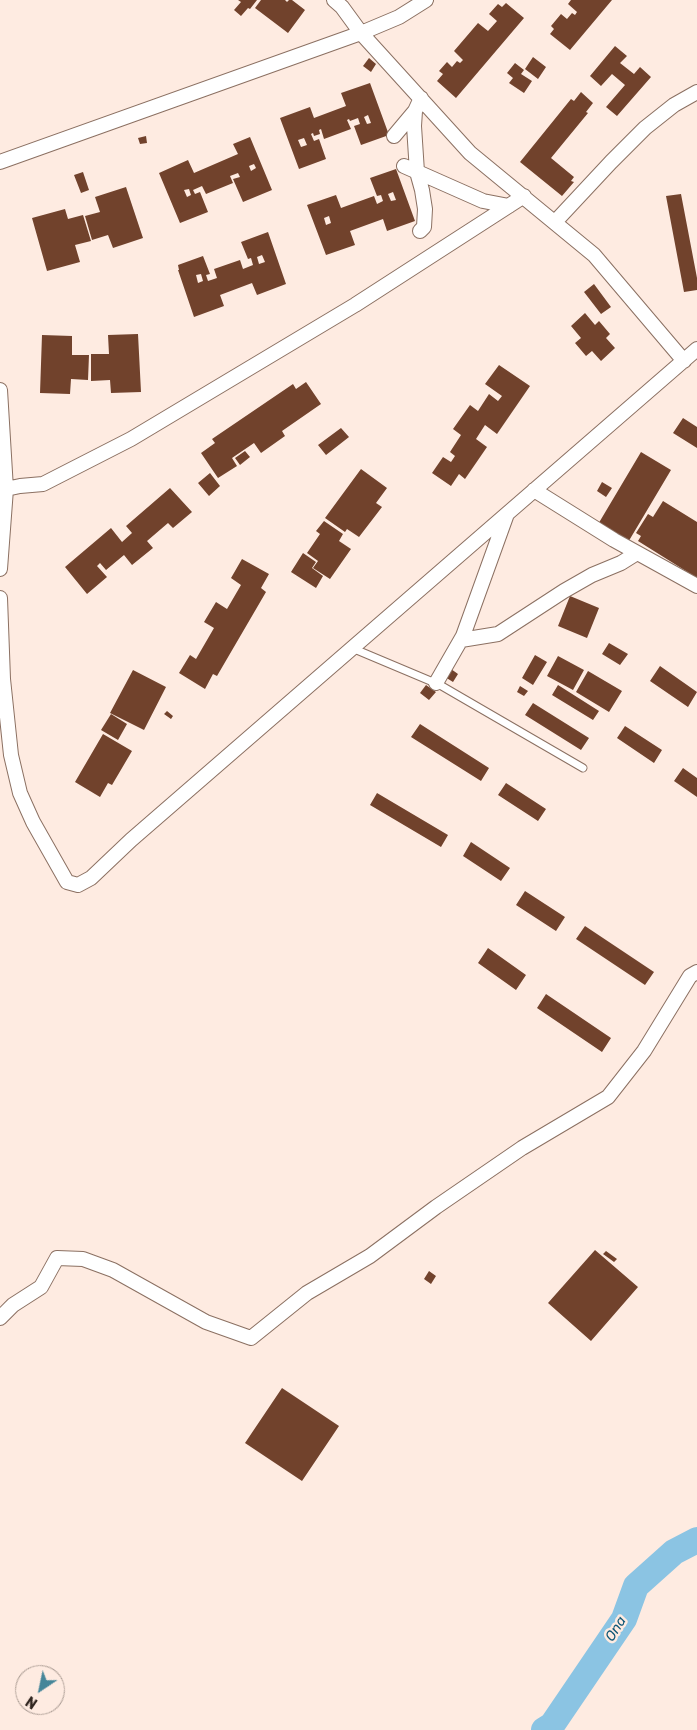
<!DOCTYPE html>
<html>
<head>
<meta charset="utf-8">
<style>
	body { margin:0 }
	#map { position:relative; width:697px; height:1730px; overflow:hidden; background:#feebe1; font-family:Rubik,sans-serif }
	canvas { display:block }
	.north { position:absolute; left:15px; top:1665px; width:50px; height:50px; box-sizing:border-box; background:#feebe1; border:1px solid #ac9d94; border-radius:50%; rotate:214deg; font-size:14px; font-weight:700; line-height:20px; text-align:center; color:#322721 }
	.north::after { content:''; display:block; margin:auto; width:18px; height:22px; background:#468699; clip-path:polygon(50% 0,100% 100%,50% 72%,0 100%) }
</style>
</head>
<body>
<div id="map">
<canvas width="697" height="1730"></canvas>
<div class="north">N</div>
</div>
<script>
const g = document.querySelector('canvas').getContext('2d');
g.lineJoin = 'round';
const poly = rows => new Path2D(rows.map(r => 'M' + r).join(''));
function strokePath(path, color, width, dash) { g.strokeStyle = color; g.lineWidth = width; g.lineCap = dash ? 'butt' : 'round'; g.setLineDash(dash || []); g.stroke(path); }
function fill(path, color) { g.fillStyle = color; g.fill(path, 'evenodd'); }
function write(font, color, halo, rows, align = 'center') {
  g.font = font + ' Rubik,sans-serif'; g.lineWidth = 5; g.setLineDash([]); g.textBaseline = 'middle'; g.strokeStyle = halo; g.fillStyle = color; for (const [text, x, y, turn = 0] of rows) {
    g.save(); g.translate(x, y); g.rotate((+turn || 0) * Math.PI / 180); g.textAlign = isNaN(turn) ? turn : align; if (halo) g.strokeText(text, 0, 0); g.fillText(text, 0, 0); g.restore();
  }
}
strokePath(poly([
	[544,1730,552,1725,624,1619,636,1586,674,1552,697,1540]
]), '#8bc4e3', 26);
fill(poly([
	[238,0,257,0,250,9,248,8,241,16,234,10,241,2],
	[261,0,285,0,287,2,289,0,292,0,305,10,288,33,255,8],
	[571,0,612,0,570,50,550,34,554,29,551,26,561,14,567,19,572,13,575,15,577,12,568,4],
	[506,3,524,18,456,98,437,81,443,74,439,71,447,62,452,67,457,61,460,63,463,60,454,51,478,23,488,31,497,21,489,14,498,4,502,7],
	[615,46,627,56,620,63,634,74,640,67,651,77,617,116,606,107,625,85,612,74,601,86,590,76],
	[533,57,546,67,538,79,525,69],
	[369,58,376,64,371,72,363,66],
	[515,63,524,70,521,74,532,81,524,93,509,83,513,78,507,73],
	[370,83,389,135,361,145,354,126,360,124,358,118,350,121,349,119,347,120,351,129,324,139,321,129,319,130,320,134,314,136,313,133,311,134,314,141,319,139,326,159,299,169,280,118,310,107,314,118,346,106,341,93],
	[368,115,371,123,367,124,364,117],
	[304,138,307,145,301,147,298,140],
	[581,92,593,103,586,112,588,113,551,158,574,177,571,181,574,182,562,196,520,162,571,99,574,101],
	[146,136,147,143,140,144,138,138],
	[250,137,272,190,243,202,233,179,240,177,238,173,230,176,233,183,206,194,202,186,193,190,195,194,200,192,208,212,180,223,159,173,188,160,194,173,238,154,233,144],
	[254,164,256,168,251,171,249,166],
	[189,189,191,195,187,197,184,190],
	[396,169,415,221,387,231,383,219,350,231,355,245,326,255,307,205,336,195,341,208,374,196,377,204,383,201,381,195,377,196,370,178],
	[393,192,396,200,391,201,388,194],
	[329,216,331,223,326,225,324,218],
	[83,172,89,190,81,193,74,175],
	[126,187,143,238,113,248,108,235,92,240,85,216,100,212,95,197],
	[681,194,697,278,697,290,684,292,666,196],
	[65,209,68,219,83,215,91,241,75,245,80,262,47,271,32,218],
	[268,232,286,284,257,295,252,283,220,295,224,306,194,317,178,270,179,270,178,265,203,256,210,274,206,275,208,281,217,278,214,269,240,260,243,269,253,265,251,258,248,259,241,242],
	[262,255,265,262,259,264,257,257],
	[201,274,203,281,198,283,196,275],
	[594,284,611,307,601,314,584,292],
	[585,313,595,325,599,321,610,334,606,338,615,348,601,361,592,351,586,356,575,343,581,338,571,326],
	[138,334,141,392,111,393,110,380,91,381,91,354,109,354,108,335],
	[42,335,72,336,72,355,89,355,88,380,71,379,70,394,40,393],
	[499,365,530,386,497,434,485,425,476,439,487,447,465,479,459,474,451,486,432,473,443,457,451,462,455,456,450,452,461,435,453,429,470,405,478,411,489,394,498,401,502,396,485,384],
	[306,382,321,404,282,431,285,436,261,453,254,443,232,458,237,466,218,478,201,453,215,443,212,439,293,384,296,389],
	[683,418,697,427,697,448,673,433],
	[341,428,349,437,326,455,318,445],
	[245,451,250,457,240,465,235,458],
	[641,452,671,470,627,544,597,526],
	[361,469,387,488,376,503,382,507,359,537,347,529,345,532,325,518],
	[210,473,220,486,209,496,198,483],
	[602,482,612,488,606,497,597,491],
	[170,488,192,512,173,528,168,523,147,541,153,548,132,565,124,555,106,570,100,563,97,566,107,577,87,594,65,567,111,528,122,542,132,533,126,526],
	[663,501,697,522,697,578,638,541,641,536,636,533,648,514,653,517],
	[324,521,343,534,339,541,351,549,330,579,313,568,318,561,307,553,320,534,316,531],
	[303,553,316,562,312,568,323,576,316,588,291,572],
	[242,559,269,574,261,588,266,592,217,676,213,674,205,689,179,673,190,655,196,659,214,628,204,622,216,602,227,609,241,585,231,578],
	[570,596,599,608,587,638,558,626],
	[609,643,628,654,620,665,602,654],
	[535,655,547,662,533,685,522,678],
	[558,656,584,670,573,690,547,676],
	[660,666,697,692,688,707,650,681],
	[451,669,458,674,453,682,445,677],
	[133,670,166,687,144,730,110,713],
	[588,671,622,691,609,712,576,692],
	[426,685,436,692,429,700,420,693],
	[558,685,599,711,593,720,552,695],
	[520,686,528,691,524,696,517,692],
	[533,703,589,738,581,750,525,715],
	[167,711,173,716,171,719,164,714],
	[111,714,127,724,118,740,101,730],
	[420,724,489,768,481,781,411,737],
	[625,726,662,750,654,763,617,738],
	[103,734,132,751,112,785,108,783,100,797,75,782],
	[683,768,697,778,697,797,674,781],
	[506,783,546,809,538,821,498,795],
	[377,793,448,835,441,847,370,805],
	[471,842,510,868,501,881,463,856],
	[525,891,565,917,556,931,516,905],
	[585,926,654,972,645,985,576,939],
	[488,948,526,975,516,990,478,963],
	[546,994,611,1038,602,1052,537,1008],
	[595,1250,638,1287,591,1341,548,1303],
	[606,1251,617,1259,614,1262,603,1254],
	[429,1271,436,1276,431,1284,424,1279],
	[282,1388,339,1426,302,1481,245,1443]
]), '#71422c');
const service = poly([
	[352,648,440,685,583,768]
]);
const minor = poly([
	[334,0,342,7,361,33,470,153,594,255,684,361],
	[394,136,415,111],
	[0,162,361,33,399,17,426,0],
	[404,166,483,201,509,206],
	[555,222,611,162,645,128,674,105,697,92],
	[420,231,424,227,425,209,422,190,417,172,414,126,415,111,421,98],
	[0,390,6,489,20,486,43,484,131,439,355,305,524,196],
	[534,490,614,540,697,586],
	[0,569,6,489],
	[0,598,3,679,11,755,20,793,33,822,67,882,78,885,91,878,131,840,697,349],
	[461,640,498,634,564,591,592,575,621,563,637,553],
	[436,683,463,636,507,514],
	[0,1318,13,1305,41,1287,57,1258,83,1259,113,1270,206,1322,251,1338,307,1293,370,1256,436,1207,522,1148,608,1097,644,1051,690,976,697,972]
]);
strokePath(service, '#8b7062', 9);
strokePath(minor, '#8b7062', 16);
strokePath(service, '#fff', 7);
strokePath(minor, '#fff', 14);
write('italic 14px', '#0f5776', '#feebe1', [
	["Ona",616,1629,-58]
]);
</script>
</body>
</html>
